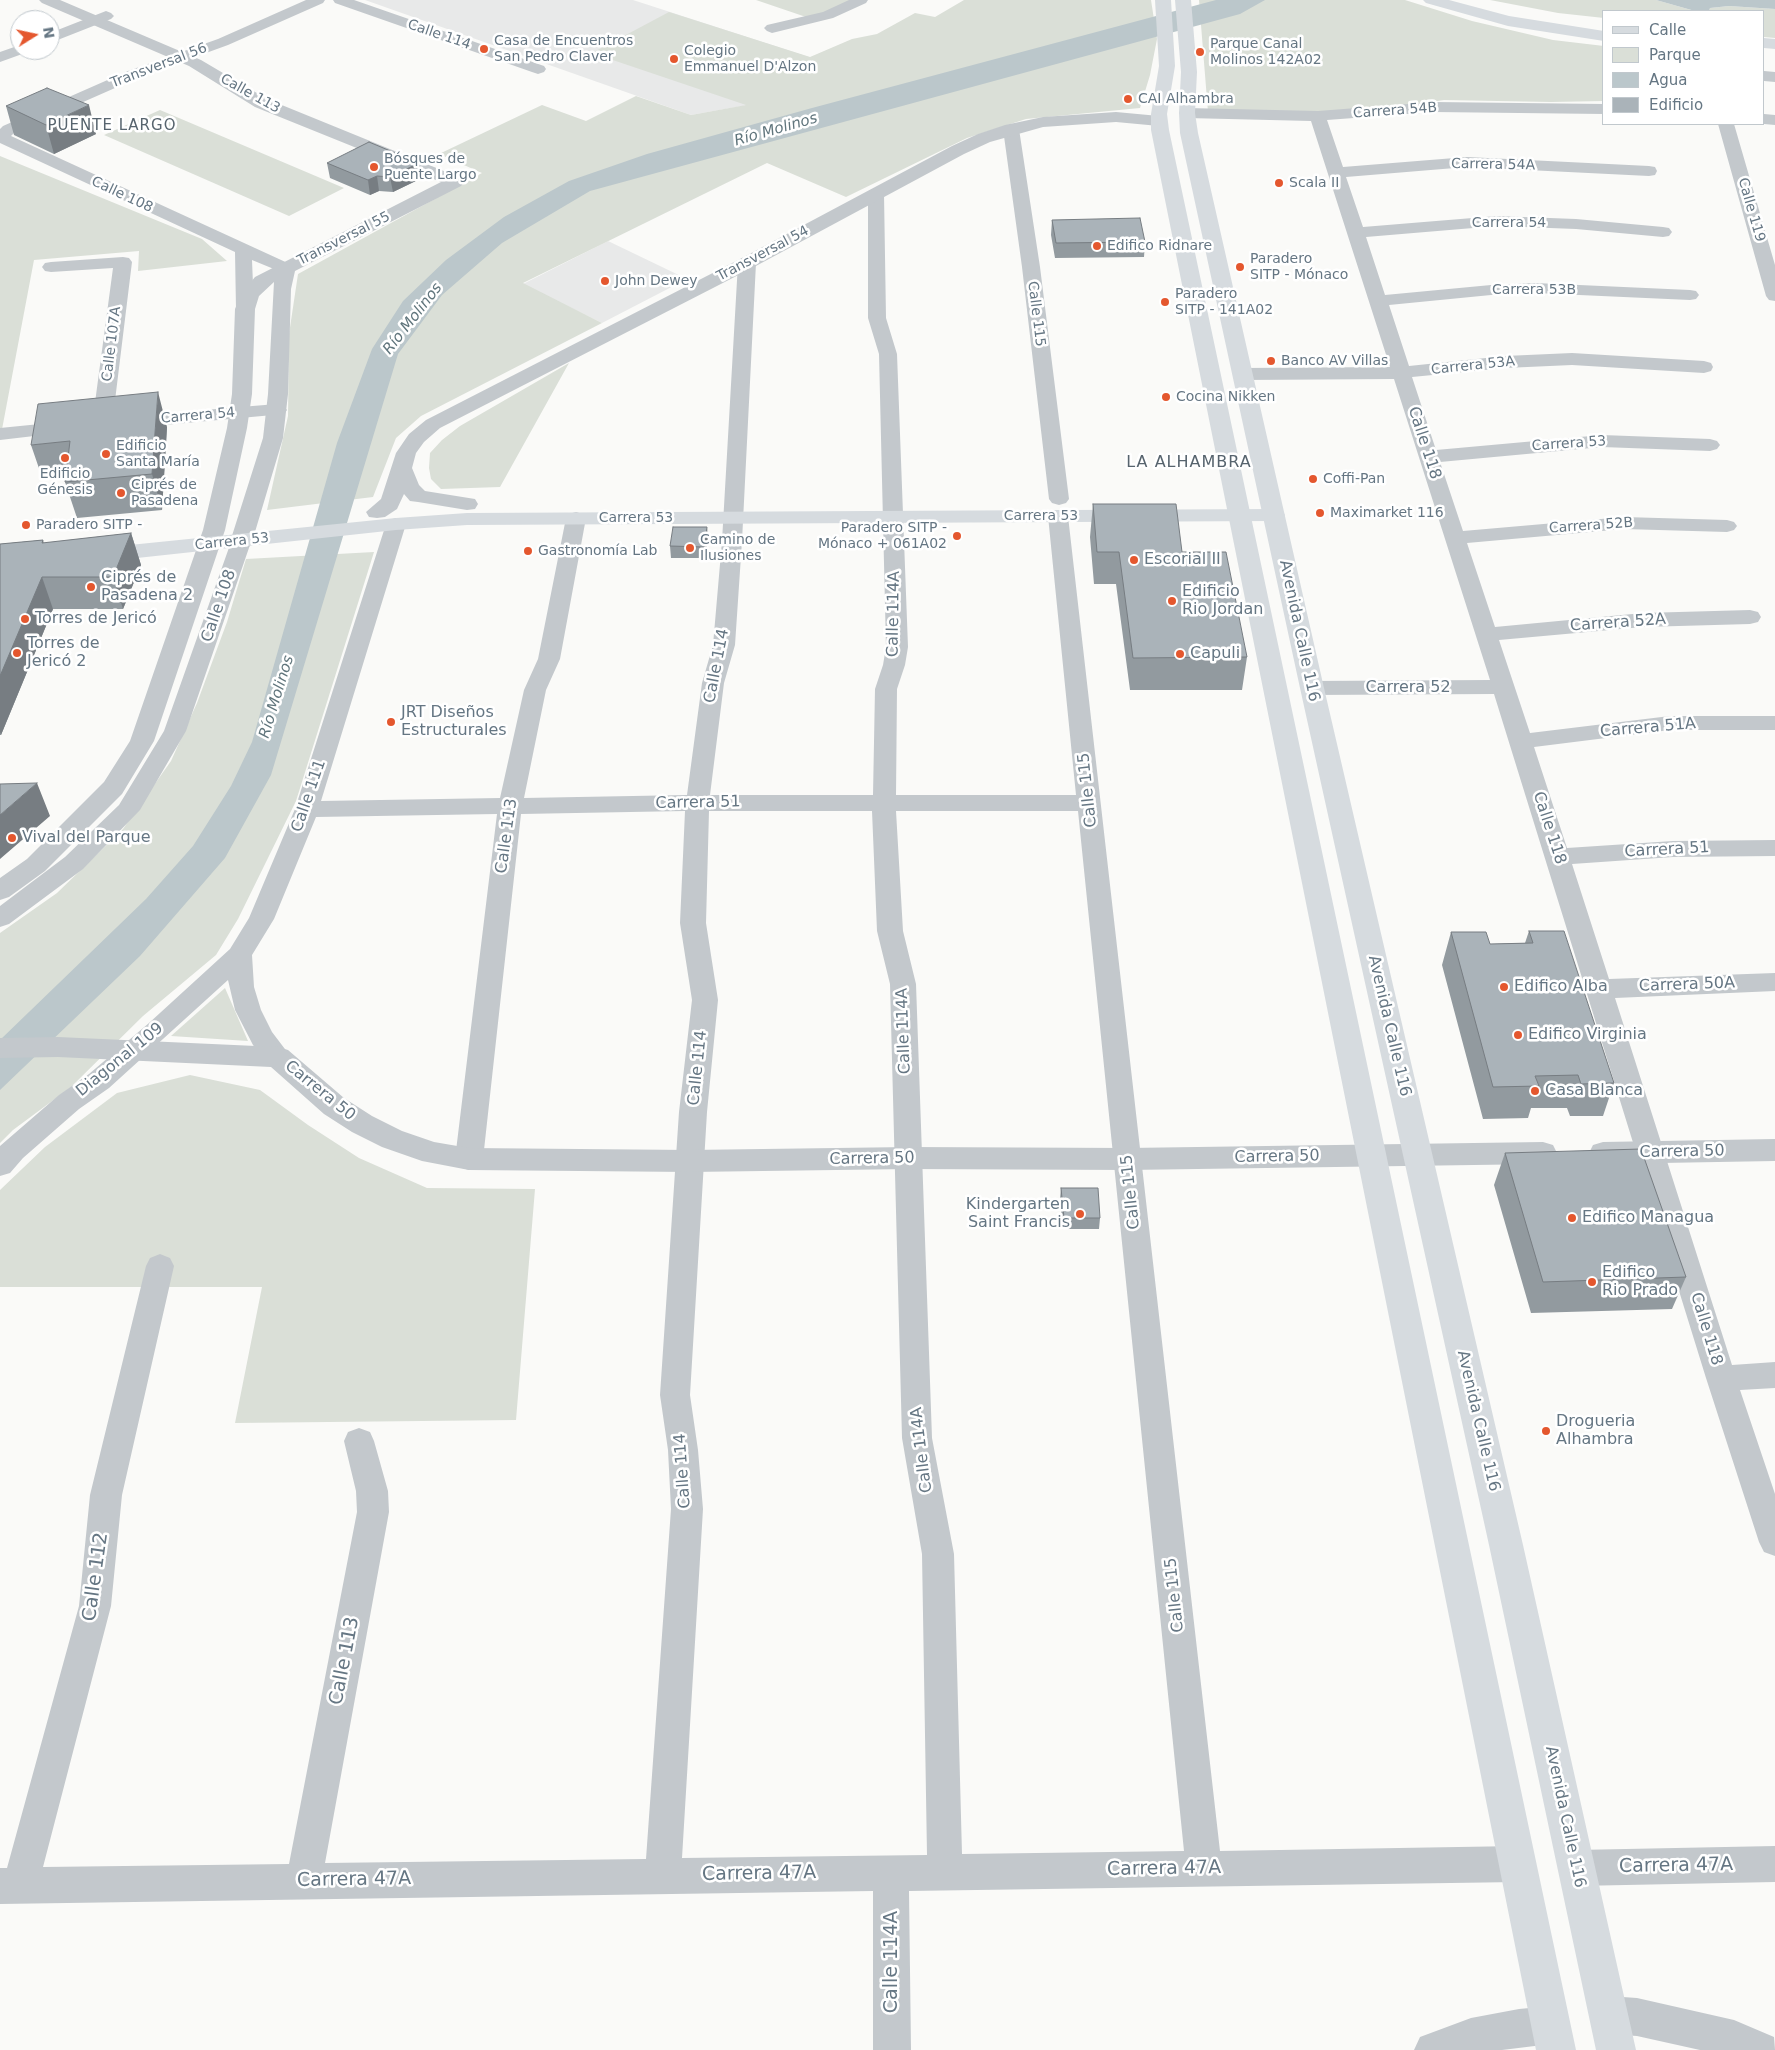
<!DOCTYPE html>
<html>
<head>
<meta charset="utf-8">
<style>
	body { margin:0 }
	#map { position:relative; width:1775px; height:2050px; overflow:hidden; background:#fafaf8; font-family:"DejaVu Sans",sans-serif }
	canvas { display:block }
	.legend { position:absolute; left:1602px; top:10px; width:162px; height:115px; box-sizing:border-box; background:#fff; border:1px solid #c1c8cd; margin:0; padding:6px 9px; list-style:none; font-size:15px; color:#657683 }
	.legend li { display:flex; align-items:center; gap:10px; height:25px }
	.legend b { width:25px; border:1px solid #c1c8cd }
	.north { position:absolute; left:10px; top:10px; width:50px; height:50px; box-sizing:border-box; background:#fff; border:1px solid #c1c8cd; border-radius:50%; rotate:80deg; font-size:14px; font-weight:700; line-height:20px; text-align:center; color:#657683 }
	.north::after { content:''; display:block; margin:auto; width:18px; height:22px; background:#e4572e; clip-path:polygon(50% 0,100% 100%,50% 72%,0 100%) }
</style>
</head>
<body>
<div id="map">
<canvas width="1775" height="2050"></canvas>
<ul class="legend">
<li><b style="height:6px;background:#d6dbdf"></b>Calle</li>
<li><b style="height:14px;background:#dadfd7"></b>Parque</li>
<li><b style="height:14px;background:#bbc7cb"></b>Agua</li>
<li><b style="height:14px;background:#aab3b9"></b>Edificio</li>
</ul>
<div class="north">N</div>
</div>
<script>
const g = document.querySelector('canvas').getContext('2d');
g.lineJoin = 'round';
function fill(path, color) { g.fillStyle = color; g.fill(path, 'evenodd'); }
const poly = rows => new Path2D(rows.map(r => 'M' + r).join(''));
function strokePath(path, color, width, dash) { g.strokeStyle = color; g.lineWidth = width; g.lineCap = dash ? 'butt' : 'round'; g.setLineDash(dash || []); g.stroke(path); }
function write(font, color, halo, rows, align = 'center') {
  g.font = font + ' "DejaVu Sans",sans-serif'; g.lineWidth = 5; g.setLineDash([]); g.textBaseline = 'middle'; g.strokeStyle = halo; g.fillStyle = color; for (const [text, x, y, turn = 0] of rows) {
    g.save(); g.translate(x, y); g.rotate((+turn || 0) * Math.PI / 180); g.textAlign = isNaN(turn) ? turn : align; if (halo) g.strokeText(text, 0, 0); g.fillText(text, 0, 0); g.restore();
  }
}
fill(poly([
	[365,0,633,0,809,57,748,105,691,115],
	[608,241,687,279,602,323,523,284]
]), '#e8e9e9');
fill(poly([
	[756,0,853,0,828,12,806,17],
	[964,0,1151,0,1157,39,1150,75,1140,108,1026,119,967,138,846,197,767,163,523,283,602,323,421,416,396,438,373,497,267,510,288,416,289,334,298,274,482,173,439,154,542,105,586,121,636,96,691,115,746,105,592,53,669,12,810,57,852,39,877,34,915,13,935,17],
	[1199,0,1405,0,1472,21,1553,40,1604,46,1604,101,1551,102,1444,100,1365,112,1208,112],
	[1490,0,1656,0,1695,11,1604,11,1604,18,1558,13],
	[1729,6,1775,9,1775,38,1764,37,1764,11,1709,11,1710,8],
	[160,110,344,188,289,216,104,135],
	[0,156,202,239,227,261,138,271,139,251,34,260,0,440],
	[569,363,500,487,441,489,431,479,429,468,430,453,442,440,460,426],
	[374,552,296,801,238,919,216,955,143,1016,71,1087,13,1130,0,1143,0,933,57,893,123,829,171,761,197,703,227,622,246,559],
	[225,988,248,1041,171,1036],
	[190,1075,260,1090,308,1125,359,1158,427,1188,535,1189,516,1420,235,1423,262,1287,0,1287,0,1190,45,1147,117,1093]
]), '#dadfd7');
fill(poly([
	[1216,0,1265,0,1240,14,590,191,502,243,442,295,398,354,271,775,225,858,140,956,0,1090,0,1040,146,899,193,846,231,786,252,742,337,443,372,349,403,301,446,260,504,217,569,181,647,154,812,108],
	[1656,0,1775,0,1775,9,1729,6,1710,8,1709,11,1695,11]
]), '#bbc7cb');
fill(poly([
	[306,0,325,0,323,3,228,45,140,77,15,132,11,136,292,265,295,269,292,273,286,274,252,260,254,309,251,313,245,314,239,313,236,309,235,252,0,143,0,129,3,126,128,71,218,39,306,0],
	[333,0,354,0,544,66,546,69,544,72,538,74,532,72,335,3,333,0],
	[849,0,868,0,866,3,833,18,772,33,767,31,764,28,767,25,823,12,849,0],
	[106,11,111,13,114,16,111,19,50,43,50,33,106,11],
	[20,45,20,50,28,50,25,53,0,62,0,52,20,45],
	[1764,71,1775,72,1775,82,1764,81,1764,71],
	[1434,102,1604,104,1604,114,1434,112,1327,120,1343,167,1467,157,1649,166,1655,167,1657,171,1655,175,1649,176,1467,167,1346,177,1363,227,1497,216,1576,219,1663,227,1669,228,1672,232,1669,236,1663,237,1576,229,1497,226,1366,237,1385,295,1491,285,1535,283,1690,290,1696,291,1699,295,1696,299,1690,300,1535,293,1491,295,1389,305,1409,366,1505,356,1572,353,1704,361,1711,363,1713,367,1711,371,1704,373,1572,365,1505,368,1412,377,1436,450,1602,435,1710,439,1717,441,1720,445,1717,449,1710,451,1602,447,1440,462,1463,531,1624,517,1727,520,1734,522,1737,526,1734,530,1727,532,1624,529,1467,543,1495,627,1643,613,1750,610,1758,612,1761,617,1758,622,1750,624,1643,627,1499,640,1530,733,1670,716,1775,716,1775,730,1670,730,1534,747,1567,848,1673,841,1775,840,1775,856,1673,857,1572,864,1609,979,1775,973,1775,991,1615,998,1732,1365,1775,1362,1775,1388,1740,1390,1775,1494,1775,1556,1764,1552,1759,1542,1706,1378,1494,694,1312,695,1304,693,1301,688,1304,683,1312,681,1490,680,1394,379,1243,380,1236,378,1234,374,1236,370,1243,368,1390,367,1311,121,1187,118,1181,116,1179,113,1181,110,1187,108,1318,111,1434,102],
	[1764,114,1775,115,1775,125,1764,124,1764,114],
	[1011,124,1017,126,1019,129,1040,267,1069,499,1066,503,1059,505,1052,503,1049,499,1022,267,1003,129,1005,126,1011,124],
	[1718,124,1734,124,1775,265,1775,301,1769,300,1766,296,1718,124],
	[876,189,882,190,884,194,886,318,897,354,908,647,905,665,897,689,896,795,1076,795,1048,516,1051,512,1058,510,1065,512,1068,516,1220,1851,1518,1846,1531,1852,1536,1864,1531,1876,1518,1882,909,1891,911,2050,873,2050,873,1891,0,1904,0,1868,7,1868,79,1606,90,1495,146,1266,150,1258,160,1254,170,1258,174,1266,122,1495,111,1606,43,1867,289,1864,357,1512,356,1491,344,1441,348,1432,359,1428,370,1432,374,1441,388,1491,389,1512,325,1863,646,1859,671,1509,668,1450,660,1395,679,1112,692,1000,680,923,685,811,521,814,483,1159,479,1167,469,1170,459,1167,455,1159,497,814,316,817,274,919,252,955,254,987,261,1010,272,1032,291,1057,287,1064,278,1067,269,1064,253,1045,235,1010,228,980,109,1088,79,1109,23,1158,10,1173,0,1176,0,1146,59,1095,89,1074,149,1023,230,949,249,918,295,809,386,524,389,520,396,518,403,520,406,524,321,801,500,798,524,690,538,659,566,518,569,514,576,512,583,514,586,518,560,659,546,690,524,798,687,795,702,683,713,645,722,541,738,263,741,259,747,258,753,259,756,263,742,541,735,645,724,683,710,795,873,795,875,689,883,665,886,647,879,354,868,318,868,194,870,190,876,189],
	[709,811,872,811,877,931,890,984,902,1438,922,1554,927,1855,682,1858,703,1509,698,1450,690,1395,707,1112,718,1000,706,923,709,811],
	[896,811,1078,811,1184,1851,962,1854,954,1554,932,1438,916,984,903,931,896,811],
	[123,257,129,258,132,262,112,425,109,429,102,431,95,429,92,425,113,268,51,272,45,271,42,267,45,263,51,262,123,257],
	[277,404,284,406,287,410,284,414,131,428,124,426,121,422,124,418,131,416,277,404],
	[70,421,77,423,80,427,77,431,0,440,0,428,70,421],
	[241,536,248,538,251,542,186,731,140,810,83,869,9,924,0,927,0,906,65,857,119,805,164,731,231,542,234,538,241,536],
	[1775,1846,1775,1882,1576,1886,1563,1881,1558,1868,1563,1855,1576,1850,1775,1846],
	[1608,1996,1637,1998,1734,2020,1774,2037,1775,2050,1700,2050,1637,2036,1608,2034,1595,2028,1589,2015,1595,2002,1608,1996],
	[1551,2006,1564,2012,1570,2025,1564,2038,1551,2044,1502,2050,1414,2050,1420,2037,1471,2018,1519,2009,1551,2006]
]), '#c3c8cc');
fill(poly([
	[39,0,60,0,201,60,267,99,461,178,464,182,461,186,295,271,291,289,288,394,283,438,252,542,249,547,241,549,233,547,230,542,263,438,268,394,274,282,259,296,255,309,252,394,247,428,225,530,154,741,122,794,45,871,9,897,0,900,0,878,27,859,104,782,130,741,203,530,227,428,232,394,235,309,241,294,255,277,441,182,255,107,189,66,42,3,39,0],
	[1116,112,1159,116,1165,117,1167,121,1165,125,1159,126,1116,122,1043,127,990,142,964,154,754,267,440,428,424,442,416,453,412,468,419,485,425,491,475,499,478,504,475,509,467,510,418,502,410,501,404,494,397,509,385,517,377,518,369,517,366,512,381,499,396,453,409,434,426,420,740,259,952,146,978,134,1005,125,1043,117,1116,112],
	[58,1037,278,1047,288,1050,344,1098,372,1116,402,1131,434,1142,469,1148,690,1150,909,1147,1128,1148,1543,1142,1553,1145,1557,1153,1553,1161,1543,1164,1128,1170,909,1169,690,1172,469,1170,422,1161,382,1147,352,1132,324,1114,271,1067,58,1057,0,1058,0,1038,58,1037],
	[1775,1139,1775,1161,1603,1164,1593,1161,1589,1153,1593,1145,1603,1142,1775,1139]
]), '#c3c8cc');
fill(poly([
	[1274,509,1282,510,1285,515,1282,520,1274,521,467,525,396,530,100,562,92,560,89,555,92,550,100,548,396,518,467,513,1274,509]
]), '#d6dbdf');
fill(poly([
	[1155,0,1171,0,1175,66,1167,114,1169,130,1576,2050,1536,2050,1151,130,1151,114,1159,66,1155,0],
	[1175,0,1191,0,1197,72,1195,113,1198,133,1324,688,1523,1545,1636,2050,1596,2050,1489,1545,1300,688,1180,133,1179,113,1181,72,1175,0],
	[1423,0,1449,0,1509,16,1604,31,1604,41,1508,26,1426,3,1423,0],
	[1764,38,1775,39,1775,49,1764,48,1764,38]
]), '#d6dbdf');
fill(poly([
	[6,106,96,134,54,154,14,135],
	[327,163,419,163,422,178,393,192,379,191,370,195,330,178],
	[1052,220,1145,242,1144,257,1055,258,1051,235],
	[167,427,162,510,77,518,65,482,66,478,43,480,31,445],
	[1093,504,1182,552,1247,657,1242,690,1130,690,1116,584,1094,584,1090,537],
	[131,533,141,565,123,609,53,609,1,735,0,735,0,544,43,540,44,543],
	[708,538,705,558,671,558,670,546],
	[1529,931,1614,1083,1603,1116,1570,1116,1567,1108,1531,1108,1528,1118,1483,1119,1442,965,1451,932,1490,944,1525,943],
	[1505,1153,1686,1277,1672,1309,1531,1313,1494,1185],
	[1061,1188,1100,1218,1099,1229,1063,1229,1060,1199]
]), '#929a9f');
fill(poly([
	[89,105,96,134,54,154,46,125],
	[419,163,422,178,393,192,390,177],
	[377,176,379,191,370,195,368,180],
	[158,392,167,427,162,510,152,474],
	[707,527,708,538,705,558,704,547],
	[131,533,141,565,123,609,113,577],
	[42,577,53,609,1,735,0,732,0,676],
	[37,783,50,816,0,859,0,815]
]), '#777d82');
const building = poly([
	[47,88,89,105,46,125,6,106,47,88],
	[369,142,419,163,390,177,377,176,368,180,327,163,369,142],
	[1140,218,1145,242,1056,243,1052,220,1140,218],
	[158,392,152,474,65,482,70,441,31,445,38,404,158,392],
	[1093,504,1176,504,1182,552,1226,552,1247,657,1133,658,1119,552,1097,552,1093,504],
	[673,527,707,527,704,547,670,546,673,527],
	[131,533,113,577,42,577,0,676,0,544,43,540,42,543,131,533],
	[37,783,0,815,0,784,37,783],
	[1529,931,1564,931,1614,1083,1581,1084,1578,1075,1535,1076,1539,1086,1493,1087,1451,932,1486,932,1490,944,1533,943,1529,931],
	[1641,1149,1686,1277,1543,1282,1505,1153,1641,1149],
	[1061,1188,1098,1188,1100,1218,1064,1218,1061,1188]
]);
fill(building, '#aab3b9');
strokePath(building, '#777d82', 1);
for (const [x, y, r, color] of [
	[484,49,5,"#e4572e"],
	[1200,52,5,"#e4572e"],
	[674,59,5,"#e4572e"],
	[1128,99,5,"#e4572e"],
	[374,167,5,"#e4572e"],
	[1279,183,5,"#e4572e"],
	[1097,246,5,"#e4572e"],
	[1240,267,5,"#e4572e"],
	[605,281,5,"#e4572e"],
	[1165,302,5,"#e4572e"],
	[1271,361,5,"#e4572e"],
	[1166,397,5,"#e4572e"],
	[106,454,5,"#e4572e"],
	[65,458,5,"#e4572e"],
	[1313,479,5,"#e4572e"],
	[121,493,5,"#e4572e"],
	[1320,513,5,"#e4572e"],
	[26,525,5,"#e4572e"],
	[957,536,5,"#e4572e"],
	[690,548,5,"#e4572e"],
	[528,551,5,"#e4572e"],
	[1134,560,5,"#e4572e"],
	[91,587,5,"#e4572e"],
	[1172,601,5,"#e4572e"],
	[25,619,5,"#e4572e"],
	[17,653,5,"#e4572e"],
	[1180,654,5,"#e4572e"],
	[391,722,5,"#e4572e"],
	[12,838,5,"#e4572e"],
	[1504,987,5,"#e4572e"],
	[1518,1035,5,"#e4572e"],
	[1535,1091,5,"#e4572e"],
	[1080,1214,5,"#e4572e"],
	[1572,1218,5,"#e4572e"],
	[1592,1282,5,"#e4572e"],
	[1546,1431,5,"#e4572e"]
]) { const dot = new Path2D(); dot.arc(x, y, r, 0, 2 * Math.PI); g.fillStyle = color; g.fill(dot); strokePath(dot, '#fff', 2); }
write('14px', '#657683', '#fff', [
	["Calle 114",439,35,19],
	["Transversal 56",159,66,-21],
	["Calle 113",250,94,29],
	["Carrera 54B",1395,111,-4],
	["Carrera 54A",1493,165,1],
	["Calle 108",122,195,25],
	["Calle 119",1751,210,74],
	["Carrera 54",1509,223],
	["Transversal 55",344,239,-27],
	["Transversal 54",763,254,-28],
	["Carrera 53B",1534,290],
	["Calle 115",1036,314,83],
	["Calle 107A",112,344,-83],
	["Carrera 53A",1473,366,-6],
	["Carrera 54",198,416,-5],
	["Carrera 53",1569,444,-4],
	["Carrera 53",1041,516],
	["Carrera 53",636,518],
	["Carrera 52B",1591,526,-4],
	["Carrera 53",232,542,-6]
]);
write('14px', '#657683', '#fff', [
	["Casa de Encuentros",494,41],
	["San Pedro Claver",494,57],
	["Parque Canal",1210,44],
	["Molinos 142A02",1210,60],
	["Colegio",684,51],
	["Emmanuel D'Alzon",684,67],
	["CAI Alhambra",1138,99],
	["Bósques de",384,159],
	["Puente Largo",384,175],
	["Scala II",1289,183],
	["Edifico Ridnare",1107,246],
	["Paradero",1250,259],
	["SITP - Mónaco",1250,275],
	["John Dewey",615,281],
	["Paradero",1175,294],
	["SITP - 141A02",1175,310],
	["Banco AV Villas",1281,361],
	["Cocina Nikken",1176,397],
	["Edificio",116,446],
	["Santa María",116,462],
	["Edificio",65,474,"center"],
	["Génesis",65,490,"center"],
	["Coffi-Pan",1323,479],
	["Ciprés de",131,485],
	["Pasadena",131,501],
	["Maximarket 116",1330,513],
	["Paradero SITP -",36,525],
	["Paradero SITP -",947,528,"right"],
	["Mónaco + 061A02",947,544,"right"],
	["Camino de",700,540],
	["Ilusiones",700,556],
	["Gastronomía Lab",538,551]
], 'left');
g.letterSpacing = '1px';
write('15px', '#57646e', '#fff', [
	["PUENTE LARGO",112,126]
]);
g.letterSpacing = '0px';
write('italic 15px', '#60757c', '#fff', [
	["Río Molinos",776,130,-16],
	["Río Molinos",413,319,-52],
	["Río Molinos",277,697,-73]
]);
write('16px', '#657683', '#fff', [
	["Calle 118",1424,443,72],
	["Calle 108",219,606,-71],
	["Calle 114A",894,614,-89],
	["Carrera 52A",1618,623,-4],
	["Avenida Calle 116",1299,631,78],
	["Calle 114",717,666,-79],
	["Carrera 52",1408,688],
	["Carrera 51A",1648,728,-5],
	["Calle 115",1088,790,-96],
	["Calle 111",309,796,-71],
	["Carrera 51",698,803,-1],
	["Calle 118",1549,828,72],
	["Calle 113",507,836,-82],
	["Carrera 51",1667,850,-3],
	["Carrera 50A",1687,985,-2],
	["Avenida Calle 116",1389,1026,77],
	["Calle 114A",904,1031,-92],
	["Diagonal 109",120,1060,-39],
	["Calle 114",698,1068,-84],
	["Carrera 50",320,1091,39],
	["Carrera 50",1682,1152,-1],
	["Carrera 50",1277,1157,-1],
	["Carrera 50",872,1159,-1],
	["Calle 115",1131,1192,-96],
	["Calle 118",1706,1329,73],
	["Avenida Calle 116",1478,1421,77],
	["Calle 114A",922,1450,-97],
	["Calle 114",683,1471,-94],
	["Calle 115",1175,1595,-96],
	["Avenida Calle 116",1565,1817,78]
]);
g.letterSpacing = '1px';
write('16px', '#57646e', '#fff', [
	["LA ALHAMBRA",1189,463]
]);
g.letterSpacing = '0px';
write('16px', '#657683', '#fff', [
	["Escorial II",1144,560],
	["Ciprés de",101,578],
	["Pasadena 2",101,596],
	["Edificio",1182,592],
	["Rio Jordan",1182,610],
	["Torres de Jericó",35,619],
	["Torres de",27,644],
	["Jericó 2",27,662],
	["Capuli",1190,654],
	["JRT Diseños",401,713],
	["Estructurales",401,731],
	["Vival del Parque",22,838],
	["Edifico Alba",1514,987],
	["Edifico Virginia",1528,1035],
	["Casa Blanca",1545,1091],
	["Kindergarten",1070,1205,"right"],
	["Saint Francis",1070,1223,"right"],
	["Edifico Managua",1582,1218],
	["Edifico",1602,1273],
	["Rio Prado",1602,1291],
	["Drogueria",1556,1422],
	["Alhambra",1556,1440]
], 'left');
write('19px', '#657683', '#fff', [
	["Calle 112",96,1577,-82],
	["Calle 113",345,1661,-79],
	["Carrera 47A",1676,1866,-1],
	["Carrera 47A",1164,1869,-1],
	["Carrera 47A",759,1874,-1],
	["Carrera 47A",354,1880,-1],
	["Calle 114A",892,1962,-90]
]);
</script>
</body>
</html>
